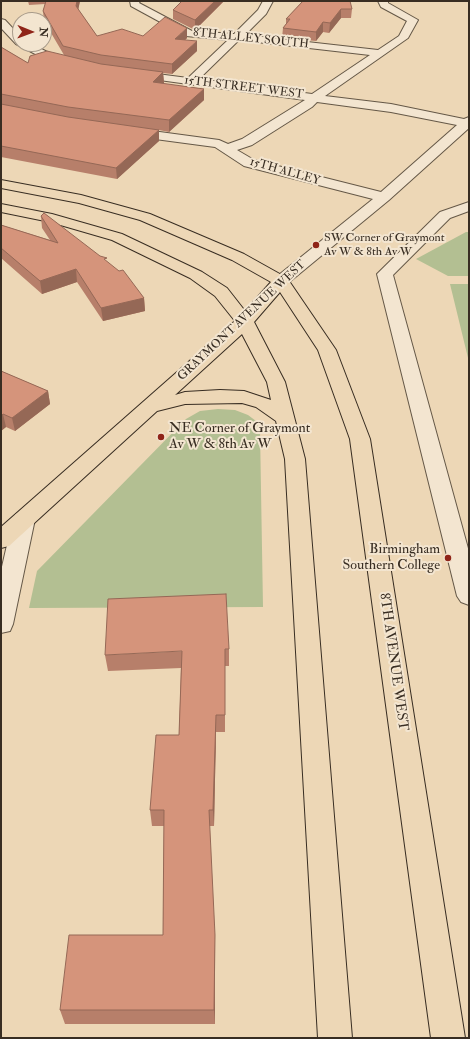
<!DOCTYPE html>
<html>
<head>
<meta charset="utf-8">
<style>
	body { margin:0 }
	#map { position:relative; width:470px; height:1039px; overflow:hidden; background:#edd7b6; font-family:"IM FELL Double Pica",serif }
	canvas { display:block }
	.frame { position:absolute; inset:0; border:2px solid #382d22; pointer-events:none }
	.north { position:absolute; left:12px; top:12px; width:40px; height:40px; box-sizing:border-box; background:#f3e5d0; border:1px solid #a89b8a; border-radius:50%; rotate:91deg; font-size:11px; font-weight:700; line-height:16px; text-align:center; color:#382d22 }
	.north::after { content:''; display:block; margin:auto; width:14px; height:18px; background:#8f2418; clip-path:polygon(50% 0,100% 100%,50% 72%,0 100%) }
</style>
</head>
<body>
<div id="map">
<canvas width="470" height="1039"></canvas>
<div class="frame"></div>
<div class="north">N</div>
</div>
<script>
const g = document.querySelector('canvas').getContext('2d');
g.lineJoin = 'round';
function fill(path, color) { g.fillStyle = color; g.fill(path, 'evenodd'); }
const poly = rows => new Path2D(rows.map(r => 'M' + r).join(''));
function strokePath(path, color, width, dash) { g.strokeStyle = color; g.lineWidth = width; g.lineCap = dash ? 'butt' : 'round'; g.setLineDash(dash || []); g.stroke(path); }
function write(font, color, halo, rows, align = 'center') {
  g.font = font + ' "IM FELL Double Pica",serif'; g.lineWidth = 4; g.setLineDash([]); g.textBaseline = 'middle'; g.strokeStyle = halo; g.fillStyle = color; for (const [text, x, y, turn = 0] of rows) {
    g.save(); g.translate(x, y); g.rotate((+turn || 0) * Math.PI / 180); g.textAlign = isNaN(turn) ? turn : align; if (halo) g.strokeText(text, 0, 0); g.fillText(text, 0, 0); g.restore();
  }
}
fill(poly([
	[466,232,469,232,469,276,448,276,416,259],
	[450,284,469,284,469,362],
	[218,409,235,410,248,415,256,421,260,431,263,607,29,608,37,571,186,419,200,411]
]), '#b3bf92');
const minor = poly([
	[130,1,140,1,139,3,192,31,234,34,258,10,263,1,273,1,266,14,245,35,378,50,399,36,407,21,381,7,378,1,388,1,388,3,418,20,408,38,325,96,391,104,464,119,469,117,469,128,389,200,287,284,281,286,275,284,273,281,275,278,373,199,244,166,215,147,125,135,124,132,130,128,219,140,228,144,242,139,305,100,130,76,128,74,134,71,188,78,228,40,186,36,131,6,130,1],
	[239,40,370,55,312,94,199,79,239,40],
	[317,102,391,112,457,125,381,192,254,160,237,150,252,145,312,107,317,102],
	[1,19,5,20,20,36,20,44,32,44,51,54,73,60,75,62,69,65,43,58,16,44,1,28,1,19],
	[469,202,469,211,450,218,393,275,469,552,469,605,461,602,457,596,377,274,440,212,469,202],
	[24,512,32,514,35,519,13,624,10,631,1,633,1,571,13,519,16,514,24,512]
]);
const major = poly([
	[1,180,81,195,150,214,244,254,287,278,336,350,370,439,465,1038,431,1038,350,439,318,350,280,292,254,322,285,382,305,459,352,1038,318,1038,285,459,276,421,256,407,242,403,185,404,157,411,9,546,1,548,1,527,235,321,215,296,190,278,112,240,50,222,1,212,1,204,52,214,122,234,202,272,227,288,245,311,271,282,232,260,140,220,79,203,1,188,1,180],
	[242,334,267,382,271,400,244,391,220,390,185,392,175,395,242,334]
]);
strokePath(minor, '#655847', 2);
strokePath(major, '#382d22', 2);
fill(minor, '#f3e5d0');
fill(major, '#edd7b6');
fill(poly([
	[28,1,80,1,78,9,97,36,143,36,187,38,185,40,197,51,172,74,163,73,164,83,163,84,204,89,204,100,169,132,159,130,159,141,117,179,1,157,1,104,69,118,1,104,1,47,28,63,64,55,44,21,43,11,45,4,29,5],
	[224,1,195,30,173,19,173,10],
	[303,1,352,9,351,18,341,18,329,33,323,32,316,41,282,38,283,28,286,24,286,19],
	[41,216,107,262,144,298,145,311,103,321,77,282,42,294,1,258,1,225,50,240,42,228],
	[1,371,48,391,50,404,15,431,6,427,1,431],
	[229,649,229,666,225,666,225,732,216,732,214,826,209,826,215,950,215,1024,65,1024,60,1010,163,935,164,826,152,826,150,810,179,735,181,668,108,671,105,655]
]), '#b77f6a');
fill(poly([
	[77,1,80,1,77,16,76,6],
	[215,1,224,1,195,30,195,20],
	[341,9,341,18,329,33,330,23],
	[323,22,323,32,316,41,316,32],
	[187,28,187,38,176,49,175,39],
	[197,41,197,51,172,74,172,64],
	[163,72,164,83,153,93,153,82],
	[204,89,204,100,169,132,169,120],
	[159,130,159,141,117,179,116,168],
	[76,269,77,282,42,294,40,281],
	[144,298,145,311,103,321,101,308],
	[48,391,50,404,15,431,12,418],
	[3,414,6,427,1,431,1,416],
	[216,715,216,732,214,826,213,810],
	[215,935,215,1024,214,1010]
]), '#956856');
const building = poly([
	[46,1,77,1,76,6,97,36,122,29,143,36,165,17,187,28,175,39,197,41,172,64,101,55,63,46,43,11,46,1],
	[182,1,215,1,195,20,173,10,182,1],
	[303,1,350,1,352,9,341,9,330,23,323,22,316,32,283,28,290,19,286,19,303,1],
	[1,47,28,63,30,56,47,51,101,64,163,72,153,82,204,89,169,120,68,107,1,94,1,47],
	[1,104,68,117,159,130,116,168,1,146,1,104],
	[44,213,100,256,107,258,104,259,119,271,123,270,144,298,101,308,76,269,40,281,1,248,1,225,58,243,41,216,44,213],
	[1,371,48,391,12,418,3,414,1,416,1,371],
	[226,594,229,649,225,649,225,715,216,715,213,810,209,810,215,935,214,1010,60,1010,69,935,163,935,164,810,150,810,156,735,179,735,182,651,105,655,108,599,226,594]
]);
fill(building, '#d5947b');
strokePath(building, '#956856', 1);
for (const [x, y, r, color] of [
	[316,245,4,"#8f2418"],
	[161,437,4,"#8f2418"],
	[448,558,4,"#8f2418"]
]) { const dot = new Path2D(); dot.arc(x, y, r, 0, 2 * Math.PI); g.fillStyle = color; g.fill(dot); strokePath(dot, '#f3e5d0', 1.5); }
write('12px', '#382d22', '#f3e5d0', [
	["8TH ALLEY SOUTH",251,39,6],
	["15TH STREET WEST",244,88,7],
	["15TH ALLEY",285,172,16],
	["GRAYMONT AVENUE WEST",242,321,-43]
]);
write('12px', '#382d22', '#f3e5d0', [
	["SW Corner of Graymont",324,238],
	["Av W & 8th Av W",324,252]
], 'left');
write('14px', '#382d22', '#f3e5d0', [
	["NE Corner of Graymont",169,429],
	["Av W & 8th Av W",169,445],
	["Birmingham",440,550,"right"],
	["Southern College",440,566,"right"]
], 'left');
write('14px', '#382d22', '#f3e5d0', [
	["8TH AVENUE WEST",393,662,82]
]);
</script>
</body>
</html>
